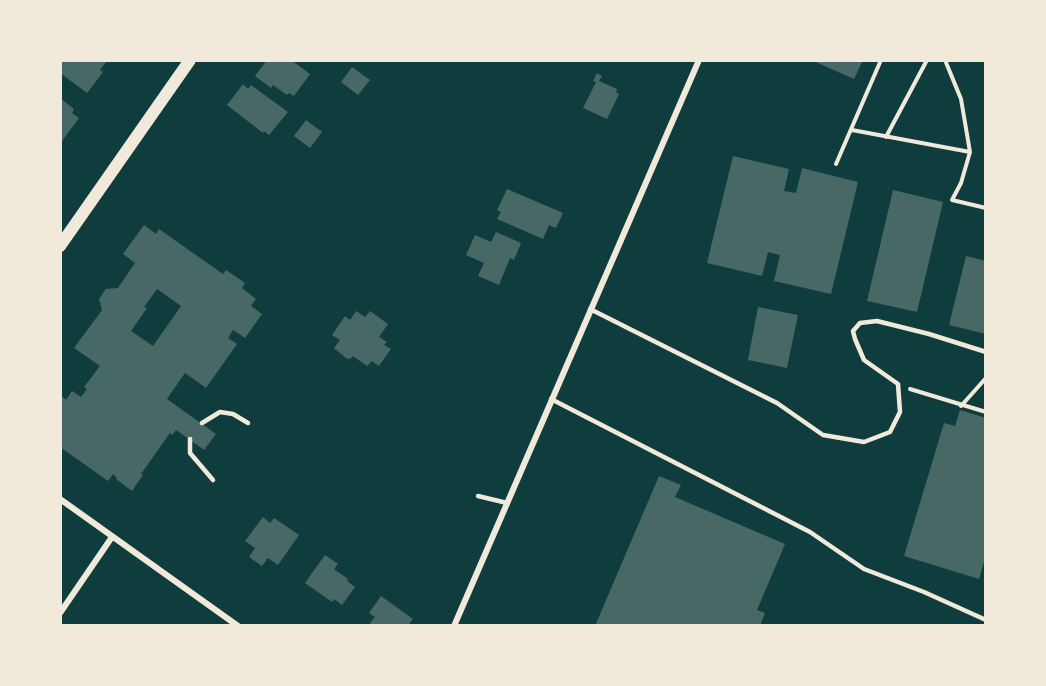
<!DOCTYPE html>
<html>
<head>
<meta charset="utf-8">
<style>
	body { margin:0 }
	#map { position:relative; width:1046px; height:686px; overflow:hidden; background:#0f3d3e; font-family:Georgia,serif }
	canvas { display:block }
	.frame { position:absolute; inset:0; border:62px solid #f1e9da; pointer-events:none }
</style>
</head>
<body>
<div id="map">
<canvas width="1046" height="686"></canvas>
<div class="frame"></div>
</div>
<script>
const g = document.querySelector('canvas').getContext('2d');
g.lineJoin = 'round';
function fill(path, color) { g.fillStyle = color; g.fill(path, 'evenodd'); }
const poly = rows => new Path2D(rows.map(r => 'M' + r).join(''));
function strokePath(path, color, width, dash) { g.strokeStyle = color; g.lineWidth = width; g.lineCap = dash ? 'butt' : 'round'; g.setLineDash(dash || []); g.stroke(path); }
fill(poly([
	[62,60,103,60,106,62,100,70,103,72,87,93,60,73,60,63],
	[267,60,291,60,310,74,294,96,289,93,287,95,273,85,271,88,255,76],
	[811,60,863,60,854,79],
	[352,67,370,80,358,95,341,82],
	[597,73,602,76,599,81,617,89,616,92,619,94,607,119,583,108,596,82,593,81],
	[243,84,248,89,251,85,288,112,269,135,264,131,263,133,227,105],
	[60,98,74,109,72,113,79,118,62,141,60,140],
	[306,120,322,132,310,148,294,136],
	[733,156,789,169,784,191,796,193,802,168,858,182,831,294,774,281,780,255,768,252,762,276,707,263],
	[507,189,563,213,556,228,549,225,543,239,497,219,501,212,497,210],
	[893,190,943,202,917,312,867,301],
	[144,225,156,234,159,229,223,274,226,270,245,283,242,288,256,299,251,306,262,314,245,338,233,330,228,338,237,344,206,388,185,373,167,399,216,434,204,450,176,430,172,435,170,433,141,474,143,475,132,491,116,479,117,478,113,474,108,481,60,447,60,395,66,400,72,391,81,397,87,389,84,387,100,366,74,348,102,310,99,299,106,289,118,288,135,263,123,254],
	[157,289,181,306,153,346,131,331,147,308,144,307],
	[496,232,521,243,514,260,510,258,499,285,478,276,484,263,466,255,475,235,491,242],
	[966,256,986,261,986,334,949,325],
	[758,307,798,315,787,368,748,360],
	[356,311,365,317,370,311,388,324,379,337,387,342,384,345,391,349,379,366,372,361,367,366,353,356,350,359,346,358,334,348,340,340,332,335,345,316,350,320],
	[960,410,986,418,986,555,979,579,904,556,944,423,955,426],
	[659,476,681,485,675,497,785,544,757,610,765,613,760,626,595,626],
	[263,517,270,523,274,518,299,535,278,565,268,558,262,566,249,557,255,548,245,541],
	[325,555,338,564,334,569,348,579,347,581,355,587,342,605,334,599,332,602,305,583],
	[381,596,413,619,409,624,412,626,368,626,375,617,369,613]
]), '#486865');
strokePath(poly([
	[945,60,961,99,970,152,961,183,952,200,986,208],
	[852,130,970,152],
	[886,137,927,60],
	[836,164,881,60],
	[910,389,986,412],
	[961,406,986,378]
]), '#f1e9da', 4);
strokePath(poly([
	[590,309,777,403,823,435,864,442,890,432,900,412,898,384,864,360,855,339,853,331,860,323,877,321,929,334,986,352],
	[551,399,810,532,864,569,924,592,986,620],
	[202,423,220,412,233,414,248,423],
	[190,439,190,453,213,480],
	[478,496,507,503]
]), '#f1e9da', 4.5);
strokePath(poly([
	[60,499,238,626],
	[60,613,112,537],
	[454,626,699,60]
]), '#f1e9da', 6);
strokePath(poly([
	[60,246,190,60]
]), '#f1e9da', 12);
</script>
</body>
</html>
